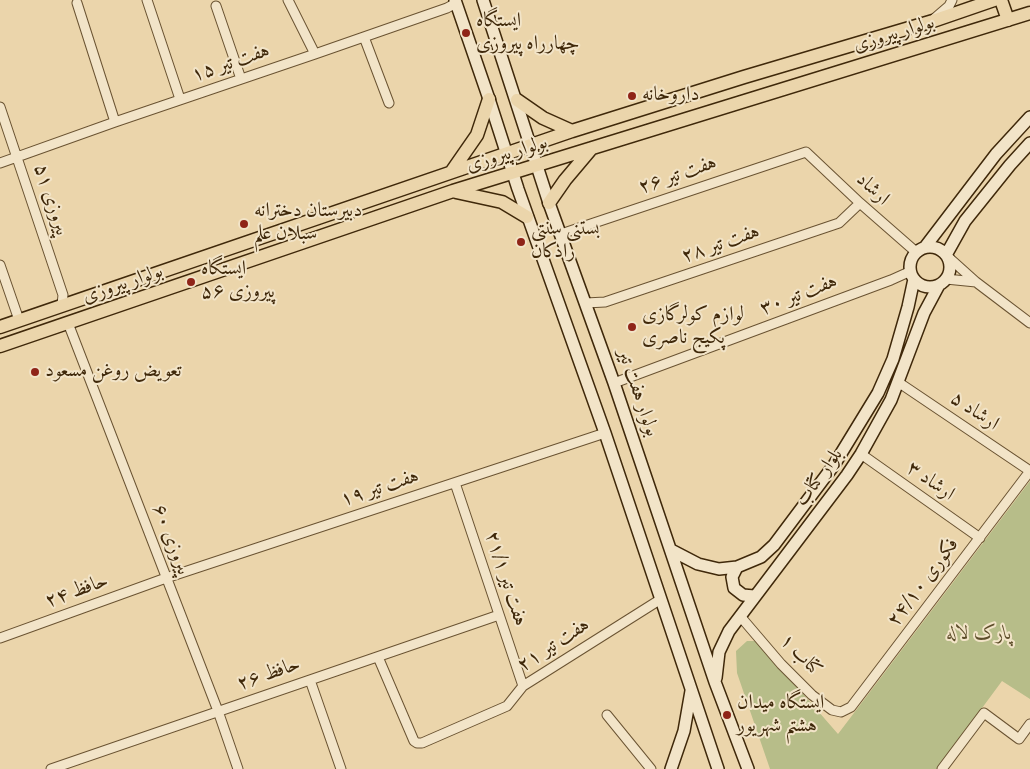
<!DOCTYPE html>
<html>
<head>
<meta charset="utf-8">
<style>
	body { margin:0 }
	canvas { display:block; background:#ebd5ab }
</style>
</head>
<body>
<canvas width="1030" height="769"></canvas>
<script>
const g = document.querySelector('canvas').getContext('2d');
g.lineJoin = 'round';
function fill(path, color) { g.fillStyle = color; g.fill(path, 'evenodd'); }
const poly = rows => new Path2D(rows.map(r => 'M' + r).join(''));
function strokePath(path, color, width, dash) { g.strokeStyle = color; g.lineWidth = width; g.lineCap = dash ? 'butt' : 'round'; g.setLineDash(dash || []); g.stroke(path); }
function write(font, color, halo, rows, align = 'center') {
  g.font = font + ' "IM FELL DW Pica",Amiri,serif'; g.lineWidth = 4; g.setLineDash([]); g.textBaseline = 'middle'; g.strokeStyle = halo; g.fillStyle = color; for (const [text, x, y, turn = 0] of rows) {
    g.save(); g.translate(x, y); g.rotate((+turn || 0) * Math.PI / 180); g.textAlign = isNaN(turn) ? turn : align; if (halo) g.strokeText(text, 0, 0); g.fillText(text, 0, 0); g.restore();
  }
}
fill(poly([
	[1030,481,1030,699,1002,681,937,769,770,769,737,673,736,651,747,641,757,641,838,734]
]), '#b7bd89');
const street = poly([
	[147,0,180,99],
	[288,0,315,54],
	[77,3,115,122],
	[216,6,241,79],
	[935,18,949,6,952,0],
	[364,37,389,103],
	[0,107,63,295,62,305],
	[0,163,115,122,315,54,447,8,456,3],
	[561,234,806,152,860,203,916,252],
	[946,255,976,282,1030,323],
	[0,265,19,320],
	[946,279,976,282],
	[586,303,605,302,839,223,860,203],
	[68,323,218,711,238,769],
	[898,382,1030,471],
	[614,383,891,280,911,271],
	[861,454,980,538],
	[455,483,523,686],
	[740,616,781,664,812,695,832,710,841,712,851,707,1030,471],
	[0,638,166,578,605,433],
	[378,657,414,741,417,743,422,743,507,706,523,686,661,599],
	[310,680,341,769],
	[607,715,651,769],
	[51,769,499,615],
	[942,769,984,713,1019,739,1030,724]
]);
const secondary = poly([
	[455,0,489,99,518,189,605,433,718,769],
	[483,0,549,203,614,383,715,682,748,769],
	[925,247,996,154,1030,117],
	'910 267a20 20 0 1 1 40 0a20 20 0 1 1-40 0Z',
	[946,255,965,221,1010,165,1030,143],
	[671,550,698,564,719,569,737,567,761,557,774,545,834,465,878,393,893,359,908,307,914,279],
	[737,567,732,577,734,588,743,595,754,596],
	[716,678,719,652,729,631,847,475,861,454,891,400,924,313,939,285],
	[671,769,684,731,691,691]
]);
const primary = poly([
	[1001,0,1008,20],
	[517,100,543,118,572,131],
	[452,171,477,135,489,99],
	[456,192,502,202,527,217],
	[549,203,565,180,592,148],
	[0,327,572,131,744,77,933,21,994,0],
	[0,346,453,191,1030,13]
]);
strokePath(street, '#6a5332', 11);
strokePath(secondary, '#3f280a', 14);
strokePath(primary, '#3f280a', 15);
strokePath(street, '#f2e4c8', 9);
strokePath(secondary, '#f2e4c8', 11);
strokePath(primary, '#ebd5ab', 12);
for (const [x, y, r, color] of [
	[466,33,5,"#8f2418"],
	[632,96,5,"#8f2418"],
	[244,224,5,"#8f2418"],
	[521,242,5,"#8f2418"],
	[191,282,5,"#8f2418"],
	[632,327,5,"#8f2418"],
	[35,372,5,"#8f2418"],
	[727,715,5,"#8f2418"]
]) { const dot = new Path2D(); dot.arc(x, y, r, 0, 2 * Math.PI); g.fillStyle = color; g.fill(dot); strokePath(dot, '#f2e4c8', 2); }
write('20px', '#3f280a', '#f2e4c8', [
	["ایستگاه",476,22],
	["چهارراه پیروزی",476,45],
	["داروخانه",642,96],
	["دبیرستان دخترانه",254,212],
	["سبلان علم",254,235],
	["بستنی سنتی",531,230],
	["رادکان",531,253],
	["ایستگاه",201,270],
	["پیروزی ۵۶",201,293],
	["لوازم کولرگازی",642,316],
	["پکیج ناصری",642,339],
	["تعویض روغن مسعود",45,372],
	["ایستگاه میدان",737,704],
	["هشتم شهریور",737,727]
], 'left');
write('20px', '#3f280a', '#f2e4c8', [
	["بولوار پیروزی",894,35,-17],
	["هفت تیر ۱۵",231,64,-19],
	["بولوار پیروزی",507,155,-17],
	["هفت تیر ۲۶",678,176,-19],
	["ارشاد",872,190,43],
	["پیروزی ۵۱",50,200,72],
	["هفت تیر ۲۸",721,245,-19],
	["بولوار پیروزی",123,285,-19],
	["هفت تیر ۳۰",799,296,-21],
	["بولوار هفت تیر",637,393,71],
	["ارشاد ۵",974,412,34],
	["بلوار کتاب",820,478,-54],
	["ارشاد ۳",930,482,35],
	["هفت تیر ۱۹",380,489,-18],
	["پیروزی ۶۰",170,540,69],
	["هفت تیر ۲۱/۱",505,579,72],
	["فکوری ۲۴/۱۰",924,583,-53],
	["حافظ ۲۴",77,592,-20],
	["هفت تیر ۲۱",554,646,-33],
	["کتاب ۱",800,656,46],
	["حافظ ۲۶",269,675,-19]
]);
write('italic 20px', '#5d4d2a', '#f2e4c8', [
	["پارک لاله",979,635]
]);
</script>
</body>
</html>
